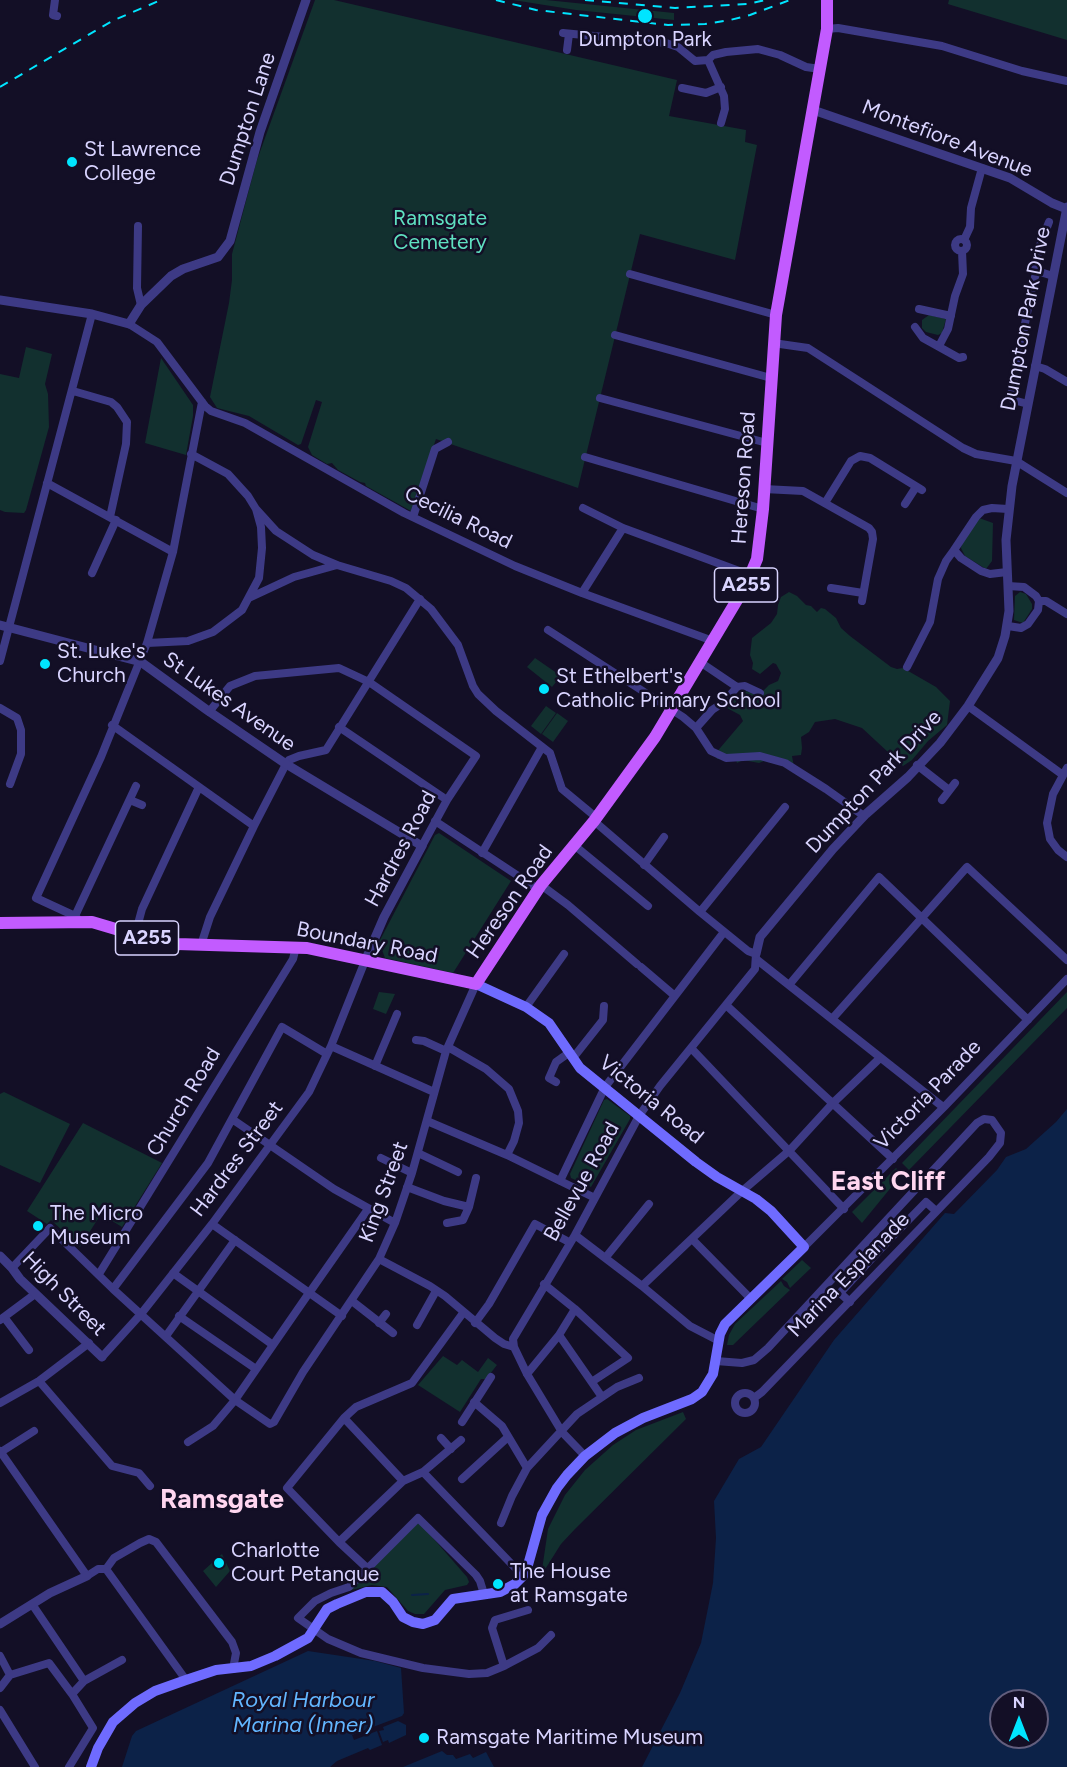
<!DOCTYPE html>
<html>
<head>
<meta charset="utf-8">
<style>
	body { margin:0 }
	#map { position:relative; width:1067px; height:1767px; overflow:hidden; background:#130f26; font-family:Figtree,sans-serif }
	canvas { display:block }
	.north { position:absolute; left:989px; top:1689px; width:60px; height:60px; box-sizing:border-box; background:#130f26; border:2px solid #625e7d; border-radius:50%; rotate:0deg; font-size:16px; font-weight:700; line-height:24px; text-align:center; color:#d9d4ff }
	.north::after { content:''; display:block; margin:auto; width:21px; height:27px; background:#00e5ff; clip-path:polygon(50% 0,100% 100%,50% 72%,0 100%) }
</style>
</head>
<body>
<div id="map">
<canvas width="1067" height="1767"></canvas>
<div class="north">N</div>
</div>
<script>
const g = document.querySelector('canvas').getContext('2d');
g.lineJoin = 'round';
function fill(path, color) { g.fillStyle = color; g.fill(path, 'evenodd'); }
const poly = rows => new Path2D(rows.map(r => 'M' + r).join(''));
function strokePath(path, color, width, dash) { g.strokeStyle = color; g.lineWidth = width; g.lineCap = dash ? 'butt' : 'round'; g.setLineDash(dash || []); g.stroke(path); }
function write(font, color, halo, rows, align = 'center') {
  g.font = font + ' Figtree,sans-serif'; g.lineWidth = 5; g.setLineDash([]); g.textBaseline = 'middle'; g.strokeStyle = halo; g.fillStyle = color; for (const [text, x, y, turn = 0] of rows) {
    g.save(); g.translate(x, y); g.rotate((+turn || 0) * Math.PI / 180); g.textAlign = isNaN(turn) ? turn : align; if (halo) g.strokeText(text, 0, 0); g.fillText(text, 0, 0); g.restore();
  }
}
fill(poly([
	[315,0,334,0,677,80,669,116,746,130,745,142,757,145,735,260,640,234,578,488,436,439,411,511,366,486,365,483,360,482,338,470,332,463,327,464,312,455,308,447,322,402,316,400,301,444,298,445,249,416,217,408,210,397,229,303,232,280,232,254,246,201,257,160],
	[513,0,546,0,674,13,674,20,576,10],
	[949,0,1067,0,1067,40,951,5,948,4],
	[929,315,946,319,942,333,938,335,926,332,922,328,922,320],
	[26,347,52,354,45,384,48,394,49,427,26,510,24,513,5,512,0,510,0,374,19,378],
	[161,358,193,405,193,416,186,455,145,443],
	[979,518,993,523,992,561,986,569,965,556,961,548,962,542],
	[789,592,797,596,806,605,811,606,817,612,821,608,825,609,836,618,841,628,850,636,891,667,897,669,903,668,936,687,950,701,947,725,928,741,912,760,903,766,862,728,835,719,815,722,809,732,801,737,802,748,801,755,792,756,794,767,784,766,764,761,759,763,743,760,737,763,736,760,717,759,715,754,743,721,740,715,727,708,728,704,746,691,758,696,769,685,778,681,781,673,776,664,773,663,760,674,752,669,753,663,750,655,752,638,771,623,777,614,778,605,781,597],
	[1020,592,1026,594,1032,604,1032,609,1023,623,1014,620,1015,596],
	[535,658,561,676,552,687,527,667],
	[546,706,556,713,541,734,531,726],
	[557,713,568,721,553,742,542,734],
	[439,833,511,881,453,973,385,958,379,942,435,835],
	[379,992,395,994,386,1014,373,1009],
	[1067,992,1067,1008,909,1170,902,1163],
	[4,1092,70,1124,40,1183,0,1165,0,1094],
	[607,1099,630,1116,630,1119,591,1187,571,1178,570,1174,604,1100],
	[83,1123,162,1163,122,1227,101,1214,80,1247,51,1220,47,1224,27,1211],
	[896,1168,902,1174,862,1223,852,1212],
	[802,1260,811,1268,790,1288,787,1282,782,1279],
	[781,1281,784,1286,790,1290,733,1345,727,1345,729,1335,735,1324],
	[443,1356,457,1365,462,1360,478,1372,488,1358,497,1365,486,1379,481,1379,460,1412,418,1385],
	[683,1412,686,1419,575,1529,561,1544,544,1571,542,1570,548,1529,565,1495,585,1470,613,1445,636,1430],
	[419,1522,467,1577,469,1582,467,1585,445,1590,424,1614,415,1614,408,1611,387,1587,372,1585,347,1591,363,1579,364,1575],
	[222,1554,230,1571,216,1587,203,1571]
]), '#12302f');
fill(poly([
	[1067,1109,1067,1767,642,1767,680,1693,701,1643,713,1583,716,1538,714,1501,739,1459,761,1447,834,1340,945,1213,954,1214,997,1170,1006,1157,1026,1149,1056,1122],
	[1001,1701,1037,1701,1037,1737,1001,1737],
	[308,1651,375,1661,401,1668,404,1713,402,1716,352,1735,354,1740,377,1731,382,1745,370,1750,368,1748,337,1761,330,1767,122,1767,132,1736,136,1731],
	[398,1721,406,1725,406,1735,389,1743,388,1740,383,1742,379,1731,384,1730,383,1727],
	[442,1751,447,1755,453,1755,456,1759,470,1754,473,1758,486,1752,494,1767,403,1767]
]), '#0c2248');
strokePath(poly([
	[412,1595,428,1594]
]), '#0c2248', 2);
strokePath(poly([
	[55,0,53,15,57,16],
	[827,29,838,28,942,46,1022,71,1067,81],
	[563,33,666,43,678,47,695,61,708,60,713,55,726,52,758,49,780,55,806,67,820,69],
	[567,50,569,34],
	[708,60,724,96,725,109,721,123],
	[682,88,706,93,721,87],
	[138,226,137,288,141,305],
	'955 245a6 6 0 1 1 12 0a6 6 0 1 1-12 0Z',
	[964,240,970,227,971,208,982,168],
	[1037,271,1053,276],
	[630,274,776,315],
	[919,309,951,316],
	[129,324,157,342,205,406,211,411,245,423,404,513,515,566,582,593,713,641],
	[915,327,923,338,959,358,963,357],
	[615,335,771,378],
	[773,343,808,348,963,448,976,454,1016,461,1067,493],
	[939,346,948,329,955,296,963,274,962,251],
	[1035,366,1045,369,1067,382],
	[73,391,111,402,117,407,127,422,126,444,110,517],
	[600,398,767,443],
	[1028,404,1013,400,1011,395,1033,283,1037,271,1035,268,1039,248,1049,222],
	[585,457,763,509],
	[47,483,173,552],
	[764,489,803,491,869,528,872,532,873,539,862,601],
	[825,503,851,461,860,456,870,458,922,490],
	[905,504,916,487],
	[583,508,623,528,750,575],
	[256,509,276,531,313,555,337,565,391,581,406,588,431,609,458,645,473,686,478,694,496,711,550,753,562,789,597,818],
	[413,517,435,449,448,442],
	[1007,572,990,574,981,571,961,558,954,550,976,517,983,510,992,508,1008,509],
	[92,573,116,520],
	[1008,586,1024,587,1036,596,1039,601,1038,610,1028,624,1021,628,1008,626],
	[831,588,863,593],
	[582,593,623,528],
	[249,598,294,577,337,565],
	[1039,601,1046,601,1067,614],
	[548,630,683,717,696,728,711,751,726,758,760,756,785,763,826,789,864,816],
	[147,643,188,641,213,632,242,610,259,578,262,548,261,527,256,509,248,496,228,474,191,454],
	[0,661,92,314],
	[700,662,737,687,745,686,760,693],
	[907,667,930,622,938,579,946,561,954,550],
	[968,706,1063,775],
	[0,708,17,718,21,730,21,754,10,784],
	[209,712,230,686,255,676,339,668,369,682,476,756,447,800,422,846],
	[112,725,254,826],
	[339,727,447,800],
	[696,728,712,710,724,702,737,687],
	[917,765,949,790],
	[1067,768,1053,794,1047,823,1050,839,1058,850,1067,857],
	[130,800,142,805],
	[942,800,955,783],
	[435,821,538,889],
	[574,845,648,906],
	[482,853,542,747],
	[644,865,664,837],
	[541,885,568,905,637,964],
	[700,912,785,807],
	[75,916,136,786],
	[81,922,75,916,36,898,101,757,147,643,173,552,202,402],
	[135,935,142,909,199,787],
	[201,945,210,917,254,826,286,764,289,760,299,756,326,750,420,599],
	[756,959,943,1107],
	[641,967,675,996],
	[789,985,879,877,1028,1020],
	[726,1005,893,1159],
	[526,1007,564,954],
	[832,1019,967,867,1067,960],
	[416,1040,424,1041,446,1051],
	[331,1046,434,1092],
	[448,1047,486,1069,509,1089,518,1111,519,1123,514,1141,507,1155],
	[691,1048,844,1209],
	[573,1058,603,1020,604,1006],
	[375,1066,397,1014],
	[556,1082,549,1078,556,1062,570,1052],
	[232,1119,334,1189,395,1223],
	[427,1121,507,1155,595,1198],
	[418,1153,458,1172],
	[381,1158,412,1173],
	[560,1181,605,1087,724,932],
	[407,1187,444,1201,469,1207],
	[447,1223,463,1220,469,1207,476,1178],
	[212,1224,342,1316],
	[575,1235,642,1286,690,1326,719,1341],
	[692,1239,751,1299],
	[804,1247,945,1106,1067,979],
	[606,1257,649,1204],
	[379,1259,430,1286,445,1296,495,1338,504,1344,514,1347],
	[12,1268,50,1228,113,1289,235,1400,270,1424,274,1422,303,1372,379,1259,395,1223,412,1173,446,1051,476,984],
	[173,1273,273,1345],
	[99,1274,293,959,296,947],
	[544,1284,575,1309,628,1358,593,1381],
	[642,1286,741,1192,790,1150,833,1103,880,1058],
	[113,1289,208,1163,282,1027,327,1054],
	[312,1289,368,1209],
	[352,1301,393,1333],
	[850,1302,840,1293,887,1242,926,1202,936,1211],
	[179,1316,256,1369],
	[4,1317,29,1350],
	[0,1320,35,1294],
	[379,1323,386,1314],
	[475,1323,489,1304,535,1224,569,1242],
	[417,1325,436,1291],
	[559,1335,602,1397],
	[166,1336,235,1240],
	[102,1357,141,1314,212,1224,309,1092,331,1046,365,961],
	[716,1361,742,1363,754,1360,768,1348,977,1123,984,1119,992,1120,1001,1133,1000,1143,989,1157,762,1392,754,1398],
	[527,1374,559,1335,575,1309],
	[39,1381,112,1466,139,1473,150,1486],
	'735 1403a10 10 0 1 1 20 0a10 10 0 1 1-20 0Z',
	[474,1402,502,1426,527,1468],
	[0,1403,39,1381,89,1343],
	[344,1418,403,1481],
	[462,1422,491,1377],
	[441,1438,451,1449],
	[188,1442,213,1426,235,1400,309,1293],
	[0,1451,87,1576,98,1569,106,1569],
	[1,1452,34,1431],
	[585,1456,562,1432,527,1374,514,1347,513,1339,575,1235,639,1116,660,1086,755,969,756,954,748,951,700,912,594,821],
	[423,1472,523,1576],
	[462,1479,508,1437],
	[501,1523,512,1496,527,1468,577,1414,617,1387,639,1378],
	[339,1542,403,1481,423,1472,461,1440],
	[367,1568,339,1542,287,1488,344,1418,356,1407,412,1383,463,1313],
	[106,1569,114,1558,140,1543,149,1539,156,1542,232,1642,236,1653,233,1669],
	[106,1569,186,1680],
	[484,1594,480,1581,476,1575,418,1518,349,1587,331,1593,315,1601,298,1618,328,1639,361,1653,423,1668,469,1674,487,1673,504,1666,538,1648,551,1635],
	[32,1604,84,1681],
	[0,1656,10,1675],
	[504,1666,492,1628,495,1620,528,1610],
	[0,1688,10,1675,49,1663,72,1694,93,1728,69,1767],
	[72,1694,84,1681,122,1660],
	[0,1710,35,1767]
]), '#3d3a85', 8);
strokePath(poly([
	[813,110,1010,178,1052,203,1067,209],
	[0,300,92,314,129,324,141,305,171,276,183,269,218,257,230,241,260,132,306,0],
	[0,625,141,662,207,710,286,764,422,846,384,917,365,961],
	[756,954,760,937,833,849,866,814,908,777,940,743,968,706,998,658,1005,636,1009,611,1006,540,1012,486,1067,207],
	[0,1256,12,1268,20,1279,102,1357],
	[0,1624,50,1593,87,1576]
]), '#3d3a85', 9);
strokePath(poly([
	[91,1767,98,1748,113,1722,135,1703,155,1691,186,1680,216,1670,251,1666,275,1656,308,1638,327,1609,337,1604,366,1592,382,1592,393,1602,403,1617,413,1622,423,1624,435,1620,453,1599,500,1592,515,1584,523,1576,528,1565,542,1515,557,1488,567,1475,585,1456,615,1433,643,1418,692,1399,702,1392,713,1374,720,1334,725,1324,804,1247,771,1211,756,1199,717,1177,696,1162,580,1068,549,1023,526,1007,476,984]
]), '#6f6bff', 10);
strokePath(poly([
	[0,923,92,922,146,938,177,944,307,948,476,984,541,885,594,821,655,737,746,585,757,559,763,509,776,315,827,29,827,0]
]), '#c25bff', 12);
strokePath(poly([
	[496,0,536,10,668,25,705,24,730,20,750,15,790,0],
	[585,0,675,8,748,4,765,0],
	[0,87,112,21,161,0]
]), '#00e5ff', 2, [9, 8]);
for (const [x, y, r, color] of [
	[645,16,8,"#00e5ff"],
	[72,162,6,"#00e5ff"],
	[45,664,6,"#00e5ff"],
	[544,689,6,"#00e5ff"],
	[38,1226,6,"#00e5ff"],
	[219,1563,6,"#00e5ff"],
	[498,1584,6,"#00e5ff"],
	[424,1738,6,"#00e5ff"]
]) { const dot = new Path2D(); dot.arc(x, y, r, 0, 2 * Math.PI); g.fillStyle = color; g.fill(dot); strokePath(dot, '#130f26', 2); }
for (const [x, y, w] of [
	[746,585,63],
	[147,938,63]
]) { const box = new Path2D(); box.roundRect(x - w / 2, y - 17, w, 34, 4.5); g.fillStyle = '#130f26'; g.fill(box); strokePath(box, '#d9d4ff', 1.5); }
write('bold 20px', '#d9d4ff', null, [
	["A255",746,585],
	["A255",147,938]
]);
write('21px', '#d9d4ff', '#130f26', [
	["Dumpton Park",645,40,"center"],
	["St Lawrence",84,150],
	["College",84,174],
	["St. Luke's",57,652],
	["Church",57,676],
	["St Ethelbert's",556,677],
	["Catholic Primary School",556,701],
	["The Micro",50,1214],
	["Museum",50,1238],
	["Charlotte",231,1551],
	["Court Petanque",231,1575],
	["The House",510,1572],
	["at Ramsgate",510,1596],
	["Ramsgate Maritime Museum",436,1738]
], 'left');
write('21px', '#d9d4ff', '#130f26', [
	["Dumpton Lane",248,119,-72],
	["Montefiore Avenue",947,139,21],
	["Dumpton Park Drive",1026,319,-79],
	["Hereson Road",744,478,-86],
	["Cecilia Road",458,518,26],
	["St Lukes Avenue",229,702,35],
	["Dumpton Park Drive",874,782,-47],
	["Hardres Road",401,849,-62],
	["Hereson Road",510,902,-55],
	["Boundary Road",367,943,11],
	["Victoria Parade",928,1095,-46],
	["Victoria Road",651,1100,39],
	["Church Road",184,1102,-59],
	["Hardres Street",237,1159,-53],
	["Bellevue Road",582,1182,-61],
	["King Street",384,1192,-70],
	["Marina Esplanade",849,1275,-46],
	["High Street",64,1294,45]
]);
write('21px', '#5fe0c0', '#130f26', [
	["Ramsgate",440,219],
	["Cemetery",440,243]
]);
write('italic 22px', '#62b6ff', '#130f26', [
	["Royal Harbour",303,1701],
	["Marina (Inner)",303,1726]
]);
write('bold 27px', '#ffd6f0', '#130f26', [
	["East Cliff",888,1182],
	["Ramsgate",222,1500]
]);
</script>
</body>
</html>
